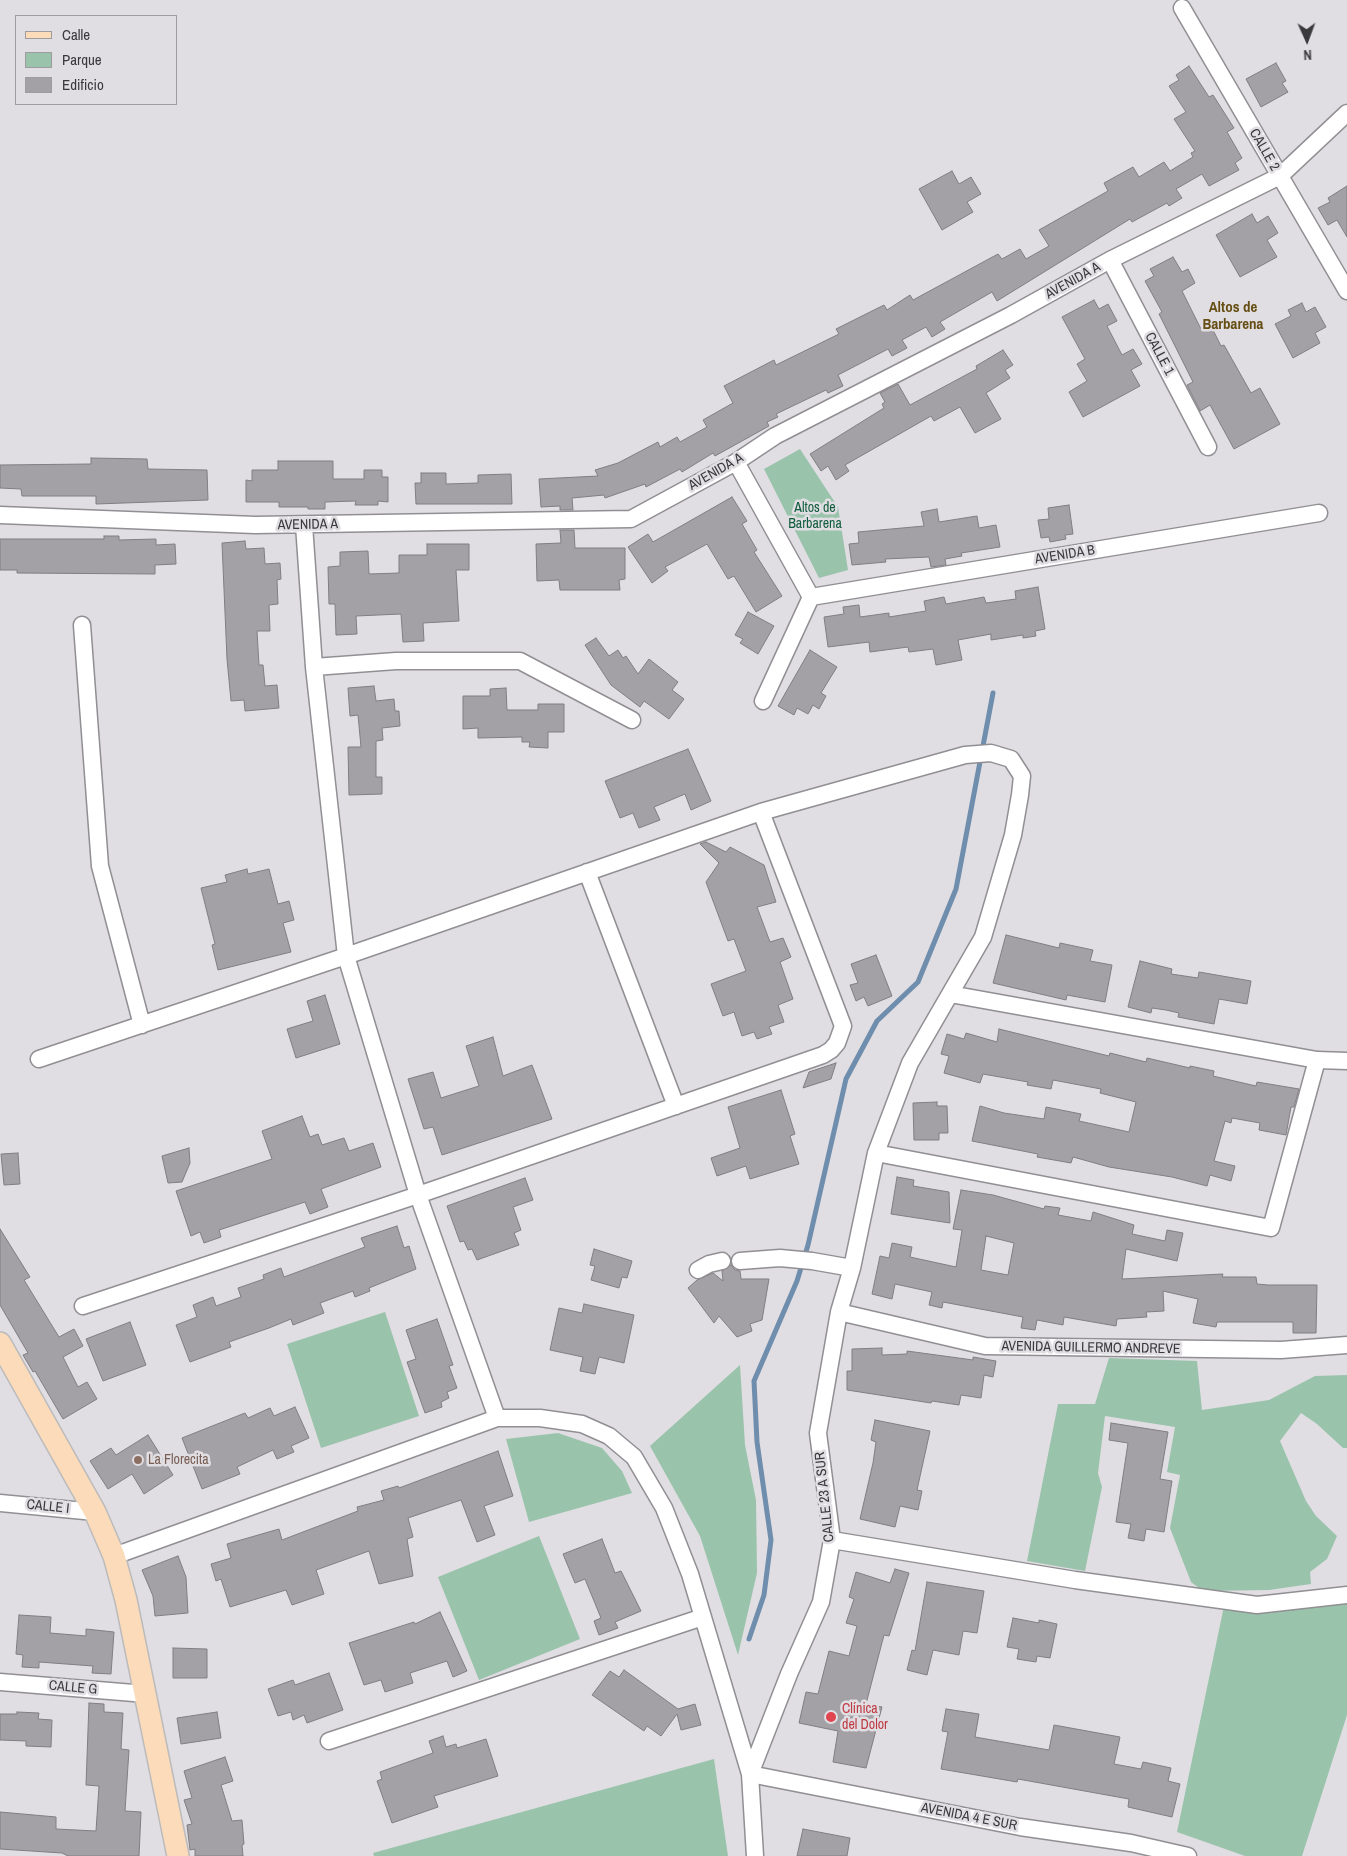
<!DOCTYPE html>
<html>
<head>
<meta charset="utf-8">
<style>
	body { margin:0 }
	#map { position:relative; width:1347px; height:1856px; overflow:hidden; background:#e0dee2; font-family:"Archivo Narrow",sans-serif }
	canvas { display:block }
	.legend { position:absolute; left:15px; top:15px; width:162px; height:90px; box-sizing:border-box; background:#e0dee2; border:1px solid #9d9c9f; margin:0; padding:6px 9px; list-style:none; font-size:15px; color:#39383a }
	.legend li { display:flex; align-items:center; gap:10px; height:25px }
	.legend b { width:25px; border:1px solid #9d9c9f }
	.north { position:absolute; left:1282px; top:15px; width:50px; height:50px; -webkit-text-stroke:4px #e0dee2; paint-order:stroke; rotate:178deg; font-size:14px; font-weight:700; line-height:20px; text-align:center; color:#39383a }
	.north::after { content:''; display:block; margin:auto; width:18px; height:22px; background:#39383a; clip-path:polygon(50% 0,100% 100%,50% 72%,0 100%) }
</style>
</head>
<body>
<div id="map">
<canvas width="1347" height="1856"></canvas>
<ul class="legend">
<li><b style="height:6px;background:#fbdbb9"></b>Calle</li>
<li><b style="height:14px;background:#9ac3ac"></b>Parque</li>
<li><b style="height:14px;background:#a3a1a5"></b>Edificio</li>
</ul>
<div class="north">N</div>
</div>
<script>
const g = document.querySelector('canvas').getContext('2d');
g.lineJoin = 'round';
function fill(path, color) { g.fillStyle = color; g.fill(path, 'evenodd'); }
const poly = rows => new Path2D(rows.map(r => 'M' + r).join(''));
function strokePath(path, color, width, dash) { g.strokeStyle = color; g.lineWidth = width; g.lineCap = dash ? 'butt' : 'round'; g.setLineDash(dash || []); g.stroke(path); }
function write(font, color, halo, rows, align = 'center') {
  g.font = font + ' "Archivo Narrow",sans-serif'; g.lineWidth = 5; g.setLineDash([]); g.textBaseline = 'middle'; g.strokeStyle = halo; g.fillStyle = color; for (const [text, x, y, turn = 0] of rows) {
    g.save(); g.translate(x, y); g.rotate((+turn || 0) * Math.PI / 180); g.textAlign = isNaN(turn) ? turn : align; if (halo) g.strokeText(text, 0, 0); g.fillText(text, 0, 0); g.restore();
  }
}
fill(poly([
	[800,449,838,507,848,570,819,578,764,469],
	[385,1312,419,1416,321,1448,287,1344],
	[1109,1358,1197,1361,1202,1410,1269,1400,1315,1376,1347,1375,1347,1448,1343,1448,1317,1424,1301,1413,1280,1441,1306,1501,1316,1516,1337,1536,1327,1559,1310,1572,1311,1584,1269,1590,1203,1591,1191,1582,1170,1528,1180,1475,1167,1472,1175,1427,1105,1416,1098,1473,1102,1487,1085,1571,1027,1561,1058,1404,1095,1404],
	[740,1365,745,1445,756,1500,757,1573,738,1655,700,1536,650,1446],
	[558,1433,602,1448,622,1471,632,1493,529,1522,506,1439],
	[539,1536,580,1639,479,1680,438,1577],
	[1347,1602,1347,1715,1302,1856,1245,1856,1177,1832,1224,1606,1266,1613],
	[714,1759,728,1856,374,1856,373,1853]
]), '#9ac3ac');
strokePath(poly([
	[749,1639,764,1595,771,1540,757,1442,754,1381,797,1281,808,1245,846,1079,877,1021,918,982,956,889,993,693]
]), '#6f8dac', 5);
const building = poly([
	[1276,63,1286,81,1282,83,1288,92,1261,107,1246,79,1276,63],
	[1189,66,1209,97,1213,95,1234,128,1227,132,1242,158,1235,163,1239,170,1209,186,1202,174,1176,189,1182,198,1169,206,1167,203,1132,222,1130,219,997,301,992,292,940,322,945,329,932,337,926,327,902,340,907,348,892,356,888,349,838,375,843,386,828,393,826,390,776,414,778,417,767,422,769,426,715,456,713,453,682,472,680,469,646,487,645,484,605,498,604,495,572,498,573,510,560,510,560,506,541,507,539,479,598,476,595,470,618,463,658,442,660,447,677,437,680,442,707,427,703,420,733,403,724,386,774,360,776,365,839,334,836,329,884,305,887,310,910,295,913,300,998,254,1002,259,1020,249,1026,259,1049,246,1039,230,1108,191,1104,183,1133,167,1139,177,1164,162,1170,171,1193,157,1191,153,1195,151,1174,119,1186,112,1169,86,1179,80,1176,75,1189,66],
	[952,171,959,184,971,177,981,194,967,202,973,212,942,230,919,189,952,171],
	[1347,186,1347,237,1337,220,1328,225,1318,208,1330,202,1328,198,1347,186],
	[1252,214,1257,223,1268,216,1278,233,1267,240,1277,257,1240,277,1216,235,1252,214],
	[1173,257,1182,272,1188,269,1195,283,1182,291,1201,329,1210,324,1221,346,1224,345,1251,393,1260,388,1280,424,1234,449,1210,405,1200,411,1187,385,1193,382,1159,314,1162,312,1145,281,1154,276,1150,269,1173,257],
	[1094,300,1099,309,1108,304,1117,321,1107,326,1122,355,1133,349,1142,364,1131,370,1140,386,1083,417,1069,392,1087,381,1077,364,1085,359,1062,317,1094,300],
	[1302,303,1306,312,1315,307,1326,327,1315,333,1320,343,1293,358,1275,324,1291,316,1288,310,1302,303],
	[1003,350,1013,365,1005,370,1010,378,986,393,1001,419,975,433,960,407,934,421,931,416,845,465,849,471,836,480,828,466,821,471,810,454,884,408,882,404,885,402,880,393,898,384,910,405,977,369,976,366,1003,350],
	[91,458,147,459,148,469,207,470,208,500,96,504,96,496,22,496,21,489,0,488,0,465,91,464,91,458],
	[278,461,333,461,333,479,364,479,364,470,382,470,382,477,388,477,388,502,378,501,378,505,355,505,356,501,325,502,325,509,308,509,308,507,279,507,279,502,246,502,246,480,252,481,252,470,278,470,278,461],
	[421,473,446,473,446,484,478,483,478,475,511,474,512,504,416,504,415,483,421,483,421,473],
	[732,497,747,521,742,524,757,550,754,552,782,596,756,612,734,576,728,579,707,544,665,567,668,571,652,583,628,547,648,534,653,542,732,497],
	[1069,505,1073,534,1065,535,1066,539,1050,542,1049,537,1041,538,1038,520,1049,519,1048,508,1069,505],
	[937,509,939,522,977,516,979,528,996,525,1000,547,961,553,962,556,945,559,946,565,931,567,929,557,885,559,886,562,852,565,849,544,859,543,858,532,924,526,921,512,937,509],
	[560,530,574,530,575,548,625,548,625,579,619,580,620,590,560,590,559,580,537,581,536,544,561,543,560,530],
	[104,536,119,536,119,540,156,539,156,545,175,544,176,564,155,565,155,574,17,573,17,570,0,570,0,539,104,539,104,536],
	[245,541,246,549,264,548,265,564,280,563,281,579,277,580,278,604,269,605,270,631,257,631,259,665,263,665,265,686,277,685,279,708,245,711,244,700,231,701,227,659,222,543,245,541],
	[427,544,469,544,469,570,456,570,459,621,423,623,424,641,403,642,401,614,356,616,357,634,336,635,335,604,329,604,328,567,340,566,340,552,368,551,369,574,399,573,399,555,427,555,427,544],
	[1038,587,1045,629,1035,631,1036,636,1023,638,1023,635,991,640,991,634,958,640,962,660,936,665,933,649,909,652,908,647,870,652,869,642,828,647,824,617,844,614,843,607,859,605,860,617,889,613,889,617,926,611,924,601,944,597,946,604,984,597,986,603,1016,599,1015,591,1038,587],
	[748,612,774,626,758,654,740,643,743,639,735,635,748,612],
	[596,638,609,656,618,650,623,658,626,656,638,674,649,659,678,682,672,690,684,699,669,719,644,701,640,707,611,685,585,645,596,638],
	[810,650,837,667,821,693,826,696,819,709,813,705,808,714,797,708,794,715,778,706,810,650],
	[374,686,376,701,394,699,395,711,399,711,400,726,382,728,383,740,376,741,376,777,382,777,382,794,349,795,348,747,361,747,358,715,350,716,348,688,374,686],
	[506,688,507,710,538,710,538,704,564,704,564,732,548,732,548,748,529,747,530,742,522,742,522,737,478,738,478,728,463,729,463,696,490,696,490,689,506,688],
	[688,749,711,801,691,810,685,794,654,807,660,820,639,828,633,813,620,818,605,781,688,749],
	[706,842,726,852,730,847,764,865,776,902,757,907,770,942,783,938,791,957,780,962,793,999,778,1005,784,1022,769,1027,772,1034,757,1039,754,1032,742,1036,734,1012,723,1016,711,984,746,971,734,939,728,941,706,882,719,863,700,844,706,842],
	[247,869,248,874,269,869,278,904,289,901,294,920,283,923,291,952,218,970,212,945,215,944,201,888,227,882,225,875,247,869],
	[1006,935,1059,948,1060,943,1093,950,1090,961,1112,965,1105,1002,1067,995,1066,1000,993,983,1006,935],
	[876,955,892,996,868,1006,864,997,856,1001,850,985,858,983,851,964,876,955],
	[1140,961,1172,969,1171,974,1198,978,1199,972,1251,981,1247,1004,1219,999,1214,1024,1178,1017,1179,1013,1166,1010,1152,1008,1151,1013,1128,1007,1140,961],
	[325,995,340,1044,296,1058,287,1029,313,1021,307,1001,325,995],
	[999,1029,1109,1056,1110,1053,1146,1062,1147,1058,1190,1068,1190,1066,1214,1071,1213,1076,1256,1086,1257,1082,1299,1089,1294,1107,1291,1107,1286,1135,1259,1130,1260,1123,1232,1118,1231,1123,1225,1121,1214,1161,1235,1166,1231,1181,1210,1175,1207,1186,1172,1177,1109,1167,1073,1157,1071,1163,1037,1157,1038,1154,972,1141,980,1106,1004,1113,1044,1119,1046,1107,1081,1114,1079,1121,1129,1132,1136,1102,1100,1093,1101,1089,1053,1080,1051,1089,1027,1085,1028,1082,983,1074,980,1083,944,1073,949,1056,941,1054,947,1034,964,1039,966,1033,997,1042,999,1029],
	[493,1037,503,1076,532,1065,552,1119,442,1155,433,1127,424,1129,408,1079,433,1072,441,1098,479,1086,466,1046,493,1037],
	[836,1063,831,1079,803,1088,809,1072,836,1063],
	[781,1090,795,1134,790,1136,799,1164,750,1179,746,1166,717,1176,711,1158,740,1148,728,1107,781,1090],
	[937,1102,937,1106,947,1106,948,1133,939,1133,939,1140,914,1140,913,1103,937,1102],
	[302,1116,310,1137,318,1134,322,1145,344,1138,349,1151,373,1143,381,1167,321,1189,328,1207,310,1214,305,1202,219,1230,221,1237,204,1243,200,1232,191,1236,176,1191,272,1159,262,1131,302,1116],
	[189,1148,190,1163,182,1182,168,1183,162,1156,189,1148],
	[18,1153,20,1184,4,1185,1,1154,18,1153],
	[897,1177,914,1180,913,1186,949,1192,950,1223,891,1214,897,1177],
	[525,1178,533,1200,513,1207,521,1230,514,1233,519,1245,477,1260,472,1249,468,1250,464,1241,460,1242,447,1206,525,1178],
	[961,1190,993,1195,1044,1209,1045,1206,1060,1208,1058,1215,1091,1221,1093,1212,1134,1225,1132,1234,1165,1241,1167,1230,1183,1233,1177,1261,1126,1249,1122,1279,1223,1274,1222,1277,1256,1277,1257,1284,1268,1285,1317,1285,1316,1333,1293,1333,1293,1322,1217,1322,1216,1327,1193,1323,1198,1299,1163,1291,1164,1311,1146,1312,1147,1317,1117,1319,1116,1326,1064,1317,1063,1325,1037,1320,1035,1330,1021,1328,1023,1317,943,1302,942,1308,929,1305,932,1292,895,1284,892,1299,872,1294,880,1256,889,1258,892,1243,912,1247,910,1257,956,1267,962,1230,953,1229,961,1190],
	[986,1236,1014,1243,1008,1275,981,1270,986,1236],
	[397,1226,404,1248,409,1246,416,1269,369,1288,370,1291,355,1297,353,1291,320,1303,324,1313,293,1325,291,1319,269,1328,229,1342,231,1347,190,1362,176,1325,197,1317,193,1305,213,1297,216,1306,241,1297,238,1288,264,1279,263,1275,281,1268,284,1277,365,1247,361,1238,397,1226],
	[0,1229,30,1277,24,1280,59,1337,74,1329,83,1346,63,1357,78,1387,87,1382,97,1399,63,1419,35,1371,33,1372,23,1355,28,1353,0,1305,0,1229],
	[594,1249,632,1261,627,1278,622,1277,619,1288,591,1280,595,1266,590,1265,594,1249],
	[731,1265,735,1270,740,1271,741,1279,769,1279,762,1320,750,1324,752,1331,737,1337,719,1316,714,1323,688,1288,697,1280,713,1273,723,1281,722,1271,731,1265],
	[584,1304,634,1315,624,1363,599,1357,595,1374,580,1371,583,1357,550,1350,559,1308,582,1313,584,1304],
	[437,1319,453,1365,449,1366,457,1388,447,1392,449,1398,441,1402,442,1407,425,1413,407,1362,416,1359,406,1330,437,1319],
	[130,1322,146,1365,103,1381,86,1339,130,1322],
	[882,1348,882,1355,907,1354,907,1351,973,1360,973,1357,996,1361,993,1377,984,1375,981,1398,961,1395,959,1405,932,1401,931,1403,847,1390,847,1371,852,1371,852,1349,882,1348],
	[295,1407,309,1438,291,1446,294,1452,277,1459,273,1450,237,1467,240,1474,202,1489,182,1438,245,1413,248,1418,270,1408,274,1416,295,1407],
	[875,1420,930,1431,917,1490,922,1491,918,1510,900,1506,895,1527,860,1519,873,1463,876,1442,871,1440,875,1420],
	[1111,1423,1168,1432,1160,1479,1172,1481,1164,1532,1146,1529,1144,1541,1128,1538,1131,1524,1116,1522,1128,1443,1109,1440,1111,1423],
	[148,1435,173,1475,144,1494,132,1474,108,1489,90,1461,111,1448,116,1455,148,1435],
	[498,1451,513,1496,484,1506,495,1535,477,1542,461,1500,408,1518,413,1537,407,1539,413,1576,379,1584,369,1551,316,1570,324,1594,292,1605,286,1590,230,1607,221,1579,216,1581,211,1564,231,1558,227,1544,279,1529,282,1540,358,1511,357,1507,384,1500,381,1491,398,1486,399,1488,498,1451],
	[602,1539,615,1573,621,1571,641,1611,615,1622,618,1628,599,1635,594,1621,601,1618,585,1579,575,1583,563,1554,602,1539],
	[178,1556,186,1577,188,1613,155,1616,153,1596,142,1570,178,1556],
	[895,1569,909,1573,889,1636,884,1635,866,1704,882,1707,866,1768,833,1762,838,1731,799,1723,806,1692,818,1694,829,1651,849,1656,857,1626,846,1623,854,1599,849,1597,856,1572,890,1583,895,1569],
	[927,1582,984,1591,977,1633,963,1631,959,1655,933,1650,927,1675,907,1670,912,1650,915,1651,927,1582],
	[440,1612,467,1671,453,1677,447,1661,410,1673,413,1683,385,1692,381,1680,364,1685,349,1643,414,1622,415,1624,440,1612],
	[19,1615,51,1617,50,1633,86,1636,86,1629,114,1632,111,1674,92,1673,93,1666,39,1662,39,1668,22,1667,23,1655,16,1654,19,1615],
	[1013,1618,1039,1623,1039,1620,1057,1624,1050,1658,1037,1656,1036,1662,1017,1659,1019,1649,1007,1647,1013,1618],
	[173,1648,207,1649,207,1678,173,1678,173,1648],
	[624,1670,678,1709,695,1704,701,1725,681,1730,677,1714,661,1736,647,1726,644,1731,592,1695,610,1671,619,1677,624,1670],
	[329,1673,343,1710,307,1723,304,1715,293,1720,291,1712,278,1716,268,1689,293,1680,295,1685,329,1673],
	[89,1703,104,1704,104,1712,123,1713,121,1749,129,1750,125,1811,141,1812,139,1856,68,1856,62,1853,0,1849,0,1812,56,1817,56,1829,96,1831,99,1786,86,1785,89,1703],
	[946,1709,979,1714,975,1737,1049,1750,1054,1725,1120,1737,1114,1764,1141,1769,1143,1762,1171,1768,1168,1781,1180,1784,1172,1817,1128,1807,1129,1799,1018,1779,1017,1782,941,1769,948,1732,942,1731,946,1709],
	[17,1712,39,1713,38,1719,52,1720,51,1747,26,1746,26,1741,0,1740,0,1714,17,1714,17,1712],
	[217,1712,221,1738,181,1744,177,1718,217,1712],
	[443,1736,446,1747,456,1744,457,1748,486,1739,498,1776,434,1796,438,1807,392,1823,377,1781,382,1779,380,1772,433,1753,429,1741,443,1736],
	[225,1757,233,1781,221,1785,232,1821,242,1820,244,1844,242,1845,243,1856,195,1856,195,1849,190,1850,187,1825,192,1824,184,1800,192,1798,184,1771,225,1757],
	[803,1829,850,1838,847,1856,797,1856,803,1829]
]);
fill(building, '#a3a1a5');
strokePath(building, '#817e82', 1);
const minor = poly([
	[1182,8,1347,291],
	[1110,260,1208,447],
	[736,462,811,597],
	[0,515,255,525,631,519,736,462,775,436,1011,315,1110,260,1280,176,1347,113],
	[304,525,314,667,396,661,520,661,632,720],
	[82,625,100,866,142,1025],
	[314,667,346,956,418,1195,497,1418],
	[763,701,811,597,1319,513],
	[587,872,676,1106],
	[950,994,1317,1060,1347,1061],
	[39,1059,346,956,761,812,965,755,991,753,1011,759,1022,776,1020,795,1013,835,983,937,910,1063,876,1153,852,1268,839,1312,818,1433,832,1540,821,1602,789,1674,750,1774,755,1856],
	[876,1153,1271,1228,1317,1060],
	[740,1261,780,1258,812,1261,852,1268],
	[698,1270,709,1264,722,1261],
	[83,1306,418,1195,823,1055,831,1050,837,1043,843,1026,761,812],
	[839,1312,985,1346,1281,1350,1347,1345],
	[0,1503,95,1512],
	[832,1540,1075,1580,1257,1605,1347,1595],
	[114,1556,497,1418,540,1418,582,1424,609,1436,634,1457,664,1508,690,1574,750,1774,1020,1827,1131,1843,1188,1856],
	[0,1682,146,1694],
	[329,1741,703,1617]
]);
const major = poly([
	[0,1343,95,1512,114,1556,126,1600,178,1856]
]);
strokePath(minor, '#918f93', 19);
strokePath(major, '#bcbbbc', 24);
strokePath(minor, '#fff', 16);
strokePath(major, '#fbdbb9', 21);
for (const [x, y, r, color] of [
	[138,1460,5,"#8d6e63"],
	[831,1717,6,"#e0444e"]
]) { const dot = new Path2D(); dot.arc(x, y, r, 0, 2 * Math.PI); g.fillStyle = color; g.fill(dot); strokePath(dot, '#e0dee2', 2); }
write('14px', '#39383a', '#e0dee2', [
	["CALLE 2",1264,150,60],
	["AVENIDA A",1073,281,-29],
	["CALLE 1",1159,354,62],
	["AVENIDA A",716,472,-30],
	["AVENIDA A",308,525,-1],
	["AVENIDA B",1065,555,-9],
	["AVENIDA GUILLERMO ANDREVE",1091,1348,1],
	["CALLE 23 A SUR",825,1497,-96],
	["CALLE I",48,1507,6],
	["CALLE G",73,1688,5],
	["AVENIDA 4 E SUR",969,1817,11]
]);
write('14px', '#115d3e', '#e0dee2', [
	["Altos de",815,508],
	["Barbarena",815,524]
]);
write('14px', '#785e54', '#e0dee2', [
	["La Florecita",148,1460]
], 'left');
write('14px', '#be3a42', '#e0dee2', [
	["Clínica",842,1709],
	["del Dolor",842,1725]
], 'left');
write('bold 15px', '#654e13', '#e0dee2', [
	["Altos de",1233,308],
	["Barbarena",1233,325]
]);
</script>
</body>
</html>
